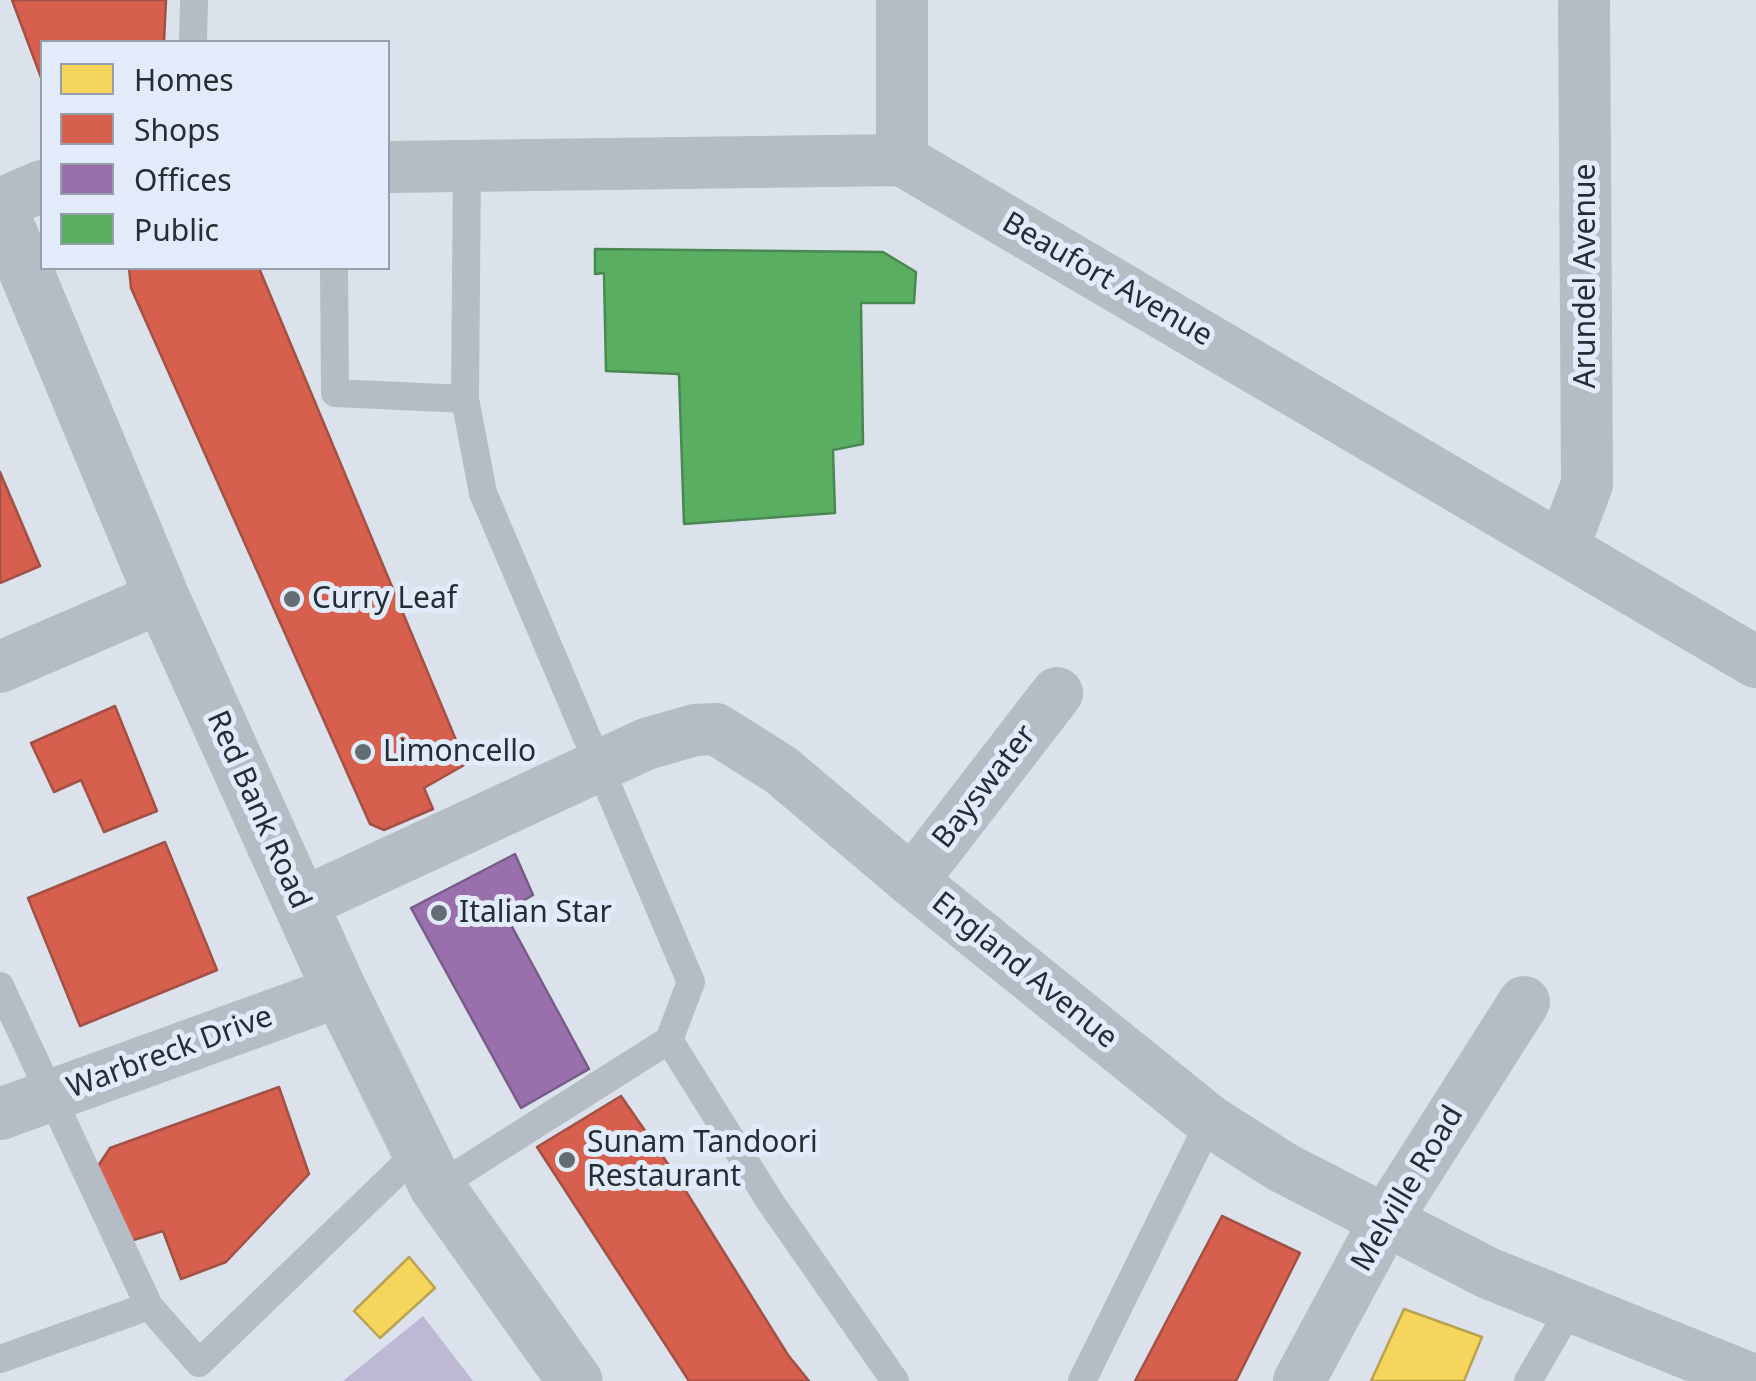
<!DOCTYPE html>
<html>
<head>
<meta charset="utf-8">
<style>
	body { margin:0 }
	#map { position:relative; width:1756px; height:1381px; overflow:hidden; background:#dbe2eb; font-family:"Noto Sans",sans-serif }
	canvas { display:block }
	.legend { position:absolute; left:40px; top:40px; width:350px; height:230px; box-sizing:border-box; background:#e1ebf9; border:2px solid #959faa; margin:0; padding:12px 18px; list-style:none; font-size:30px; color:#242e33 }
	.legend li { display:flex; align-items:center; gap:20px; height:50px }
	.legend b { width:50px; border:2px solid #959faa }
</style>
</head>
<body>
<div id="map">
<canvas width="1756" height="1381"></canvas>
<ul class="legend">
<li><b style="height:28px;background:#f6d55c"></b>Homes</li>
<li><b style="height:28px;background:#d6604d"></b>Shops</li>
<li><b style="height:28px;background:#9970ab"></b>Offices</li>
<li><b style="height:28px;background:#5aae61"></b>Public</li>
</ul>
</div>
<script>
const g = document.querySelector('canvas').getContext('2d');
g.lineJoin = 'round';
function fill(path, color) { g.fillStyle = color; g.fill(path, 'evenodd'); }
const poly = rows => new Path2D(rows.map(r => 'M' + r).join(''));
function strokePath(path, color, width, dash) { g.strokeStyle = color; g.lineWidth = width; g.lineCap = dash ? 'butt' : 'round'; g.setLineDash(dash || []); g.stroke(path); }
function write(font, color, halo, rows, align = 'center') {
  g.font = font + ' "Noto Sans",sans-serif'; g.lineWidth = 10; g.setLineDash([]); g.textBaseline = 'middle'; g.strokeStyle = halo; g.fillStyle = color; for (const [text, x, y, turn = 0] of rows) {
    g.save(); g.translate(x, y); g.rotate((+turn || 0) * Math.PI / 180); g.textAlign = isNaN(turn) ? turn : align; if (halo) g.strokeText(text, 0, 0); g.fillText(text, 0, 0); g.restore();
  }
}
fill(poly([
	[423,1316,473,1381,343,1381]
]), '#bdb8d3');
const homes = poly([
	[409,1257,435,1288,380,1338,354,1311,409,1257],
	[1404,1309,1482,1337,1464,1381,1371,1381,1404,1309]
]);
fill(homes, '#f6d55c');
strokePath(homes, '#b7a350', 2.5);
const shops = poly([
	[12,0,166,0,164,42,42,42,42,80,12,0],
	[129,268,259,268,466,764,424,788,433,809,384,830,370,824,131,288,129,268],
	[0,472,40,566,0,583,0,472],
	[115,706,157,811,104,832,81,780,54,792,31,743,115,706],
	[165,842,217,970,80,1026,28,898,165,842],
	[279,1087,309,1174,226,1262,181,1279,163,1231,127,1242,96,1169,110,1148,279,1087],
	[621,1096,677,1177,788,1355,809,1381,689,1381,537,1147,621,1096],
	[1222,1216,1300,1253,1236,1381,1135,1381,1222,1216]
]);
fill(shops, '#d6604d');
strokePath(shops, '#a15145', 2.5);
const offices = poly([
	[515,854,533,895,504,912,589,1069,521,1108,411,908,515,854]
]);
fill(offices, '#9970ab');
strokePath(offices, '#765c87', 2.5);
const public = poly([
	[595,249,883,252,916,272,914,303,861,303,863,444,833,450,835,513,684,524,679,374,606,371,604,273,595,274,595,249]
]);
fill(public, '#5aae61');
strokePath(public, '#4a8853', 2.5);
strokePath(poly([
	[193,42,194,0],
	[467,165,465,399,483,493,691,982,669,1040,771,1203,895,1381],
	[334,268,335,393,465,399],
	[0,986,149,1306,199,1363,419,1151],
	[437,1187,669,1040],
	[0,1359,149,1306],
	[1082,1381,1210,1121],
	[1528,1381,1570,1309]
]), '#b5bcc3', 28);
strokePath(poly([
	[902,0,902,160],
	[388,167,902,160,1756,662],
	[0,204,42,186],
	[1563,548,1587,484,1584,0],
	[0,667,162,597],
	[912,881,1057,693],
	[301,904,646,744,695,730,716,729,781,770,912,881,1210,1121,1282,1167,1488,1273,1756,1381],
	[0,1114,340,991],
	[1299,1381,1385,1221,1524,1002]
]), '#b5bcc3', 52);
strokePath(poly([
	[0,209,162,597,340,991,437,1187,575,1381]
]), '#b5bcc3', 55);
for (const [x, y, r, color] of [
	[292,599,10,"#646d73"],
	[363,752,10,"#646d73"],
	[439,913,10,"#646d73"],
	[567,1160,10,"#646d73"]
]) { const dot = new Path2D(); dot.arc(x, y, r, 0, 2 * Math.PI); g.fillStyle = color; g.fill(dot); strokePath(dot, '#e1ebf9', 4); }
write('30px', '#242e33', '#e1ebf9', [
	["Arundel Avenue",1586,276,-90],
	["Beaufort Avenue",1107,280,30],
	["Bayswater",985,787,-52],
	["Red Bank Road",258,810,66],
	["England Avenue",1024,971,39],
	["Warbreck Drive",170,1053,-20],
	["Melville Road",1408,1189,-59]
]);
write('30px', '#242e33', '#e1ebf9', [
	["Curry Leaf",312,599],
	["Limoncello",383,752],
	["Italian Star",459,913],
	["Sunam Tandoori",587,1143],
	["Restaurant",587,1177]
], 'left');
</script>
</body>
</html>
